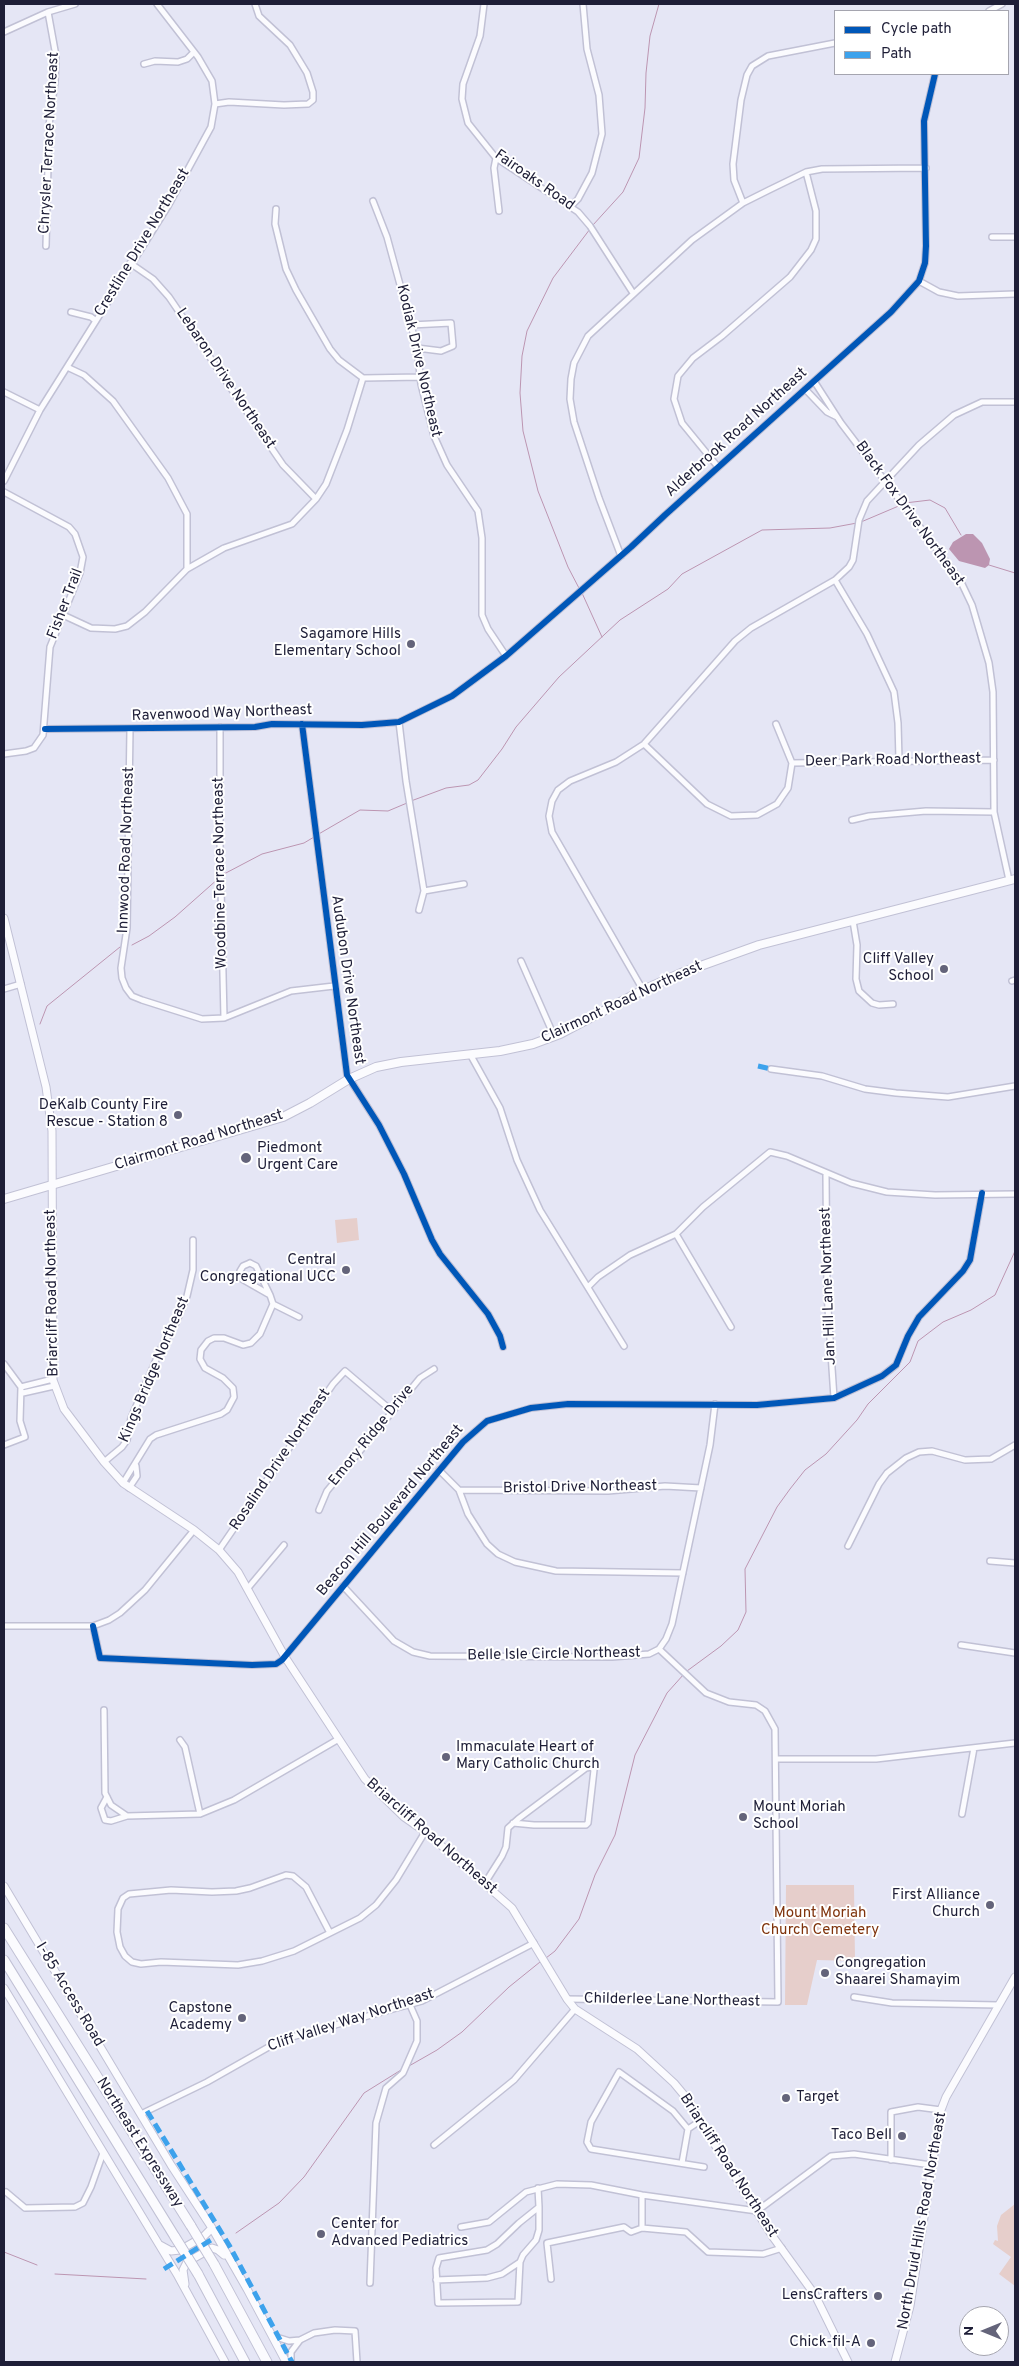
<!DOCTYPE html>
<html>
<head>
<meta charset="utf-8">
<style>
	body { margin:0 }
	#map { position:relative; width:1019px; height:2366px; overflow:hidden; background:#e5e6f5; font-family:Overpass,sans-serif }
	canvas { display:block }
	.frame { position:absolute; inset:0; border:5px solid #1e1e37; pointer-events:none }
	.legend { position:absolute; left:834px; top:10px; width:175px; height:65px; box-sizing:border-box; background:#fff; border:1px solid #a5a5af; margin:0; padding:6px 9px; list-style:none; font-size:15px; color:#1e1e37 }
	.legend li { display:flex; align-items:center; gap:10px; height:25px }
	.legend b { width:25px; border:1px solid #a5a5af }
	.north { position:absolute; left:959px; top:2306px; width:50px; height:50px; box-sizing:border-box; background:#fff; border:1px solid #a5a5af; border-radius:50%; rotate:270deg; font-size:14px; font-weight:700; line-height:20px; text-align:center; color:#1e1e37 }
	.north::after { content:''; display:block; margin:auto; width:18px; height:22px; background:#64647a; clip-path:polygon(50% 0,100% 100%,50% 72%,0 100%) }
</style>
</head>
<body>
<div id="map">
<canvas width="1019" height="2366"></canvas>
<div class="frame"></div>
<ul class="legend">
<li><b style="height:6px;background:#0057b8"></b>Cycle path</li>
<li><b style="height:6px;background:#3da2ec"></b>Path</li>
</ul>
<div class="north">N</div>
</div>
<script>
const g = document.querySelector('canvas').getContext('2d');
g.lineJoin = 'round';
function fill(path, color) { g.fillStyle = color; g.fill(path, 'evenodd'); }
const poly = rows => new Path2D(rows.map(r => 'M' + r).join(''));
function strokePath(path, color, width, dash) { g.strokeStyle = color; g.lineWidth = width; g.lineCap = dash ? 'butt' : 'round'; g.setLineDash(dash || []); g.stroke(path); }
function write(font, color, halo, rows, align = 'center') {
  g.font = font + ' Overpass,sans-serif'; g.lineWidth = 4; g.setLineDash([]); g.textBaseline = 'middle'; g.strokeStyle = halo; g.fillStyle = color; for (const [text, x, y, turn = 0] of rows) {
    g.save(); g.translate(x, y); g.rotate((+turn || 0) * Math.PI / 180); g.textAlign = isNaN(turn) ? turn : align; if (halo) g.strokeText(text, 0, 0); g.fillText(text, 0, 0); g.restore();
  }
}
fill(poly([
	[357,1218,359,1240,337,1243,335,1220],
	[786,1885,854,1885,855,1961,817,1960,807,2005,785,2005],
	[1015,2204,1015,2286,999,2274,1011,2257,993,2244,995,2240,998,2241,997,2226,1001,2215]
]), '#e6cecb');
fill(poly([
	[966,534,973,534,982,543,990,559,989,565,985,568,959,561,949,549,953,542]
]), '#bc95b1');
strokePath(poly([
	[593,225,623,192,639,158,645,108,646,73,650,36,659,4],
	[905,503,930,500,945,508,961,535],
	[861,522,901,505],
	[989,565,1015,573],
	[580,590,568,567,538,491,523,431,520,393,522,356,527,331,553,278,590,229],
	[582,593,602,637],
	[411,801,446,788,469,785,478,780,502,749,516,727,559,677,620,620,668,589,682,574,762,530,830,528,857,523],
	[317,835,360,810,388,811,407,803],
	[224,874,262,854,304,843,314,837],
	[132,945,149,936,175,917,219,878],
	[40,1024,47,1006,120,947],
	[687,1671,721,1646,738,1630,746,1612,745,1569,777,1507,790,1489,805,1470,826,1454,857,1420,868,1404,910,1362,918,1341,943,1322,971,1310,995,1295,1015,1251],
	[546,1958,555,1951,579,1919,595,1875,615,1835,635,1755,667,1693,684,1674],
	[409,2066,437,2050,462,2032,509,1987,540,1962],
	[236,2233,279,2203,304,2177,364,2093,401,2070],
	[4,2252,37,2265],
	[55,2274,146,2279]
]), '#bc95b1', 1);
const minor = poly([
	[484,4,480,36,463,84,462,99,468,123,496,158,578,212,590,226,633,293],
	[989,11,1002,4],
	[4,32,48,12,75,4],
	[144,64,155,61,178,62,187,59,194,52],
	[215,104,229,102,284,105,308,104,313,100,313,92,307,73,290,45,259,16,255,4],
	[496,158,494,168,499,211],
	[373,201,387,237,411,325,417,348,421,384,434,436,447,465,478,511,482,538,482,615,488,629,506,656],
	[743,203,734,180,733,164,741,100,747,75,752,66,768,56,835,43],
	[571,206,578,199,592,173,602,134,599,95,587,49,583,4],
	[276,209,275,224,286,269,296,290,330,349,339,360,363,378,421,377],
	[992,237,1015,237],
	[46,246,49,125,55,82,56,56,48,12],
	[130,263,153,279,169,297,283,465,316,499],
	[919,281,939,292,958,296,1015,294],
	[71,312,91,317,96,321],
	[411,325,451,323,453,346,441,351,417,348],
	[67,367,84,375,113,401,168,478,187,514,187,569],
	[814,381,841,423,945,560,961,582,972,605,989,663,993,692,994,812,1009,880],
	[805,389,827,412,837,417],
	[4,392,40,410],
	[718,467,682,423,674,399,678,376,693,358,722,336,790,277,811,250,816,239,816,211,806,172],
	[4,481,40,410,168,206,211,127,215,104,212,81,198,57,157,4],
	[4,492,69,527,75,534,83,557,80,573,50,647,43,735,34,748,26,751,4,754],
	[621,556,599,498,574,422,570,399,571,379,574,363,588,336,692,240,743,203,769,190,806,172,822,169,926,168],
	[835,580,867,634,894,692,898,723,899,760],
	[63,615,91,628,115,629,127,626,145,612,187,569,224,548,292,524,316,499,326,484,347,430,363,378],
	[399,722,406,781,424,891,419,910],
	[302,724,347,1075,379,1125,404,1174,432,1240,440,1254,488,1314,500,1336,503,1347],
	[220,727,220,844,224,1018],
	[45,729,255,727,272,724,362,725,399,722,452,696,506,656,631,547,665,515,891,312,919,281,925,263,926,246,924,121,935,74],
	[130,729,127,928,121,968,122,978,126,988,132,996,142,1000,202,1019,224,1018,291,991,334,986],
	[644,744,707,804,731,816,757,815,777,804,788,788,792,763,776,724],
	[792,763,994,760],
	[852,820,869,816,926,811,994,812],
	[424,891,464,884],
	[853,921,857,945,856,979,859,991,872,1003,879,1005,893,1004],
	[521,961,554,1036],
	[1012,981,1015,980],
	[4,989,21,984],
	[643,990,552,832,549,816,552,801,558,790,570,781,616,762,644,744,735,641,751,628,835,580,849,567,853,560,859,520,867,501,919,445,954,415,982,402,1015,402],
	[470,1054,500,1108,517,1160,540,1210,624,1346],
	[771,1069,822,1076,865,1089,896,1093,948,1097,1015,1086],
	[826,1175,827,1293,834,1398],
	[676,1234,731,1327],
	[250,1263,256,1266,270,1295,242,1279,240,1271,243,1266,250,1263],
	[588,1287,598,1277,630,1255,676,1234,703,1207,770,1152,787,1156,851,1183,887,1192,935,1195,1015,1194],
	[273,1304,299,1317],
	[4,1364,21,1387,20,1421,25,1437,4,1445],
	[21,1387,53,1379],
	[23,1393,54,1386],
	[104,1462,122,1447,127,1440,131,1418,162,1346,176,1323,187,1296,193,1270,193,1240],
	[439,1470,459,1490,468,1514,487,1544,498,1554,515,1562,556,1571,683,1573],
	[123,1483,150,1439,156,1435,221,1414,227,1410,234,1397,233,1388,223,1378,205,1368,200,1359,201,1350,208,1341,214,1338,224,1338,243,1345,251,1343,260,1334,273,1304,270,1295],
	[129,1488,137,1476,136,1466],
	[459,1490,608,1491,665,1486,701,1488],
	[319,1510,327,1491,420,1378,434,1369],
	[848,1546,879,1484,887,1473,906,1458,919,1452,932,1451,965,1460,991,1459,1015,1445],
	[219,1550,333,1384,345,1371,392,1411],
	[990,1561,1015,1563],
	[343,1586,394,1641,413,1652,430,1656,612,1657,649,1654,659,1649,666,1639,672,1624,710,1445,715,1404],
	[248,1588,284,1545],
	[4,1626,93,1626,109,1620,120,1613,145,1590,194,1530],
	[93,1626,100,1658,252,1665,276,1664,282,1660,463,1442,487,1421,531,1408,568,1404,757,1405,834,1398,882,1376,896,1365,908,1336,919,1317,963,1271,970,1260,982,1193],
	[961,1645,1015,1653],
	[104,1710,105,1793,111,1805,127,1816,200,1814,234,1800,337,1740],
	[180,1740,185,1747,200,1814],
	[776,1759,876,1759,1015,1743],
	[107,1797,101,1808,105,1820,111,1821,127,1816],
	[962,1814,974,1748],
	[286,1875,293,1876,306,1887,330,1933,294,1951,262,1961,238,1965,161,1962,141,1964,132,1962,125,1956,120,1947,117,1932,118,1909,123,1898,129,1894,171,1890,212,1892,236,1891,250,1888,286,1875],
	[485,1883,502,1856,506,1847,508,1828,518,1819,586,1768,592,1767,594,1770,588,1823,586,1825,534,1825,513,1823],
	[330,1933,360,1918,376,1905,396,1880,425,1832],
	[854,1997,892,2003,998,2005],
	[567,1999,778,2002,775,1729,765,1711,756,1705,729,1702,706,1693,659,1649],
	[141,2114,207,2082,281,2040,422,2001,534,1943],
	[700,2121,688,2129,673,2111,619,2072,591,2122,587,2142,591,2149,704,2167],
	[434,2145,514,2080,575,2009],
	[891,2160,891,2112,918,2107,941,2110],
	[682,2163,688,2129],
	[538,2188,539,2207,519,2223,497,2244,487,2250,439,2258,436,2268,438,2303,518,2302,520,2262,523,2255,536,2240,539,2230,539,2207],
	[6,2192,25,2208,75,2207,83,2203,91,2187,103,2153],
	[461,2227,489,2222,526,2192,557,2184,591,2185,642,2195,757,2211,831,2156,854,2154,931,2165],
	[642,2228,642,2195],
	[551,2279,547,2243,624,2227,631,2232,642,2228,686,2232,708,2252,763,2254,782,2248],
	[436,2280,487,2278,502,2274,520,2262],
	[370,2283,376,2123,386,2088,403,2073,417,2041,417,2021,410,2005],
	[273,2336,289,2341,300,2340],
	[291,2362,291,2352,300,2340,314,2333,335,2330,355,2331,357,2362]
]);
const secondary = poly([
	[4,918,46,1087,52,1131,53,1380,64,1409,104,1462,123,1483,194,1530,219,1550,238,1572,285,1657,365,1779,404,1817,427,1833,512,1908,567,1999,575,2009,637,2049,674,2083,689,2101,700,2121,773,2237,815,2295,848,2362],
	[4,1886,171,2165,212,2228,247,2289,286,2362],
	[4,1988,178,2276,225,2362],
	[160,2245,171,2251,180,2250,203,2237,212,2228],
	[185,2284,183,2270,187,2262,212,2248,218,2250,224,2255],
	[895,2362,910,2306,941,2110,946,2097,1015,1977]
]);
const primary = poly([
	[4,1199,283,1117,310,1103,349,1079,376,1067,401,1062,500,1051,533,1044,560,1034,643,990,681,973,759,945,1015,879]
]);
const motorway = poly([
	[4,1928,191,2226],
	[4,1960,175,2237],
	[214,2264,267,2362],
	[198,2274,245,2362]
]);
strokePath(minor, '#c1c1d5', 8);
strokePath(secondary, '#c1c1d5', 9);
strokePath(primary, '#c1c1d5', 10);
strokePath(motorway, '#c1c1d5', 11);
strokePath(minor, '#fbfbfe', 5);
strokePath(secondary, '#fbfbfe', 7);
strokePath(primary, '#fbfbfe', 8);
strokePath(motorway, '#fbfbfe', 9);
const motorwayBridge = poly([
	[191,2226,214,2264],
	[175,2237,198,2274]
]);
strokePath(motorwayBridge, '#c1c1d5', 11, []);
strokePath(motorwayBridge, '#fbfbfe', 9);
strokePath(poly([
	[758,1066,771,1069],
	[147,2111,229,2245,292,2362],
	[164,2269,214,2238]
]), '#3da2ec', 5, [10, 5]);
strokePath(poly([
	[302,724,347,1075,379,1125,404,1174,432,1240,440,1254,488,1314,500,1336,503,1347],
	[45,729,255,727,272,724,362,725,399,722,452,696,506,656,631,547,665,515,891,312,919,281,925,263,926,246,924,121,935,74],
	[93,1626,100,1658,252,1665,276,1664,282,1660,463,1442,487,1421,531,1408,568,1404,757,1405,834,1398,882,1376,896,1365,908,1336,919,1317,963,1271,970,1260,982,1193]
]), '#0057b8', 6);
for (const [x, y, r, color] of [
	[411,644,5,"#64647a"],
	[944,969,5,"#64647a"],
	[178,1115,5,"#64647a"],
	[246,1158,6,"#64647a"],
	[346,1270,5,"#64647a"],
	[446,1757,5,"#64647a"],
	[743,1817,5,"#64647a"],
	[990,1905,5,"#64647a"],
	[825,1973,5,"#64647a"],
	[242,2018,5,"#64647a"],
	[786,2098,5,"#64647a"],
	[902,2136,5,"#64647a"],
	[321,2234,5,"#64647a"],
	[878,2296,5,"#64647a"],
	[871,2343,5,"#64647a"]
]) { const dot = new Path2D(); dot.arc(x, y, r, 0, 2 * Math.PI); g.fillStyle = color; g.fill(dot); strokePath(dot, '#fff', 2); }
write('15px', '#1e1e37', '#fff', [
	["Chrysler Terrace Northeast",50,143,-87],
	["Fairoaks Road",534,181,35],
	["Crestline Drive Northeast",143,243,-59],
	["Kodiak Drive Northeast",418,361,77],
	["Lebaron Drive Northeast",225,379,56],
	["Alderbrook Road Northeast",737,433,-42],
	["Black Fox Drive Northeast",909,514,54],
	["Fisher Trail",66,604,-69],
	["Ravenwood Way Northeast",222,714,-2],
	["Deer Park Road Northeast",893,761,-1],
	["Innwood Road Northeast",127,850,-88],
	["Woodbine Terrace Northeast",221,873,-91],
	["Audubon Drive Northeast",347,980,82],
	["Clairmont Road Northeast",622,1003,-25],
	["Clairmont Road Northeast",199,1141,-17],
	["Jan Hill Lane Northeast",829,1286,-92],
	["Briarcliff Road Northeast",53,1293,-91],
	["Kings Bridge Northeast",155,1370,-67],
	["Emory Ridge Drive",372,1436,-51],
	["Rosalind Drive Northeast",281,1460,-56],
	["Bristol Drive Northeast",580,1488,-1],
	["Beacon Hill Boulevard Northeast",391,1511,-50],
	["Belle Isle Circle Northeast",554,1655,-1],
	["Briarcliff Road Northeast",431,1837,41],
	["I-85 Access Road",69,1995,59],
	["Childerlee Lane Northeast",672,2001,1],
	["Cliff Valley Way Northeast",351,2021,-18],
	["Northeast Expressway",139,2143,58],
	["Briarcliff Road Northeast",728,2166,57],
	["North Druid Hills Road Northeast",923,2221,-80]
]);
write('15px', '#1e1e37', '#fff', [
	["Sagamore Hills",401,635],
	["Elementary School",401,652],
	["Cliff Valley",934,960],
	["School",934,977],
	["DeKalb County Fire",168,1106],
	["Rescue - Station 8",168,1123],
	["Piedmont",257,1149,"left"],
	["Urgent Care",257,1166,"left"],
	["Central",336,1261],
	["Congregational UCC",336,1278],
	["Immaculate Heart of",456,1748,"left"],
	["Mary Catholic Church",456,1765,"left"],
	["Mount Moriah",753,1808,"left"],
	["School",753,1825,"left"],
	["First Alliance",980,1896],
	["Church",980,1913],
	["Congregation",835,1964,"left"],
	["Shaarei Shamayim",835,1981,"left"],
	["Capstone",232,2009],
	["Academy",232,2026],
	["Target",796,2098,"left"],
	["Taco Bell",892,2136],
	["Center for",331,2225,"left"],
	["Advanced Pediatrics",331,2242,"left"],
	["LensCrafters",868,2296],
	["Chick-fil-A",861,2343]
], 'right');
write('15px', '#7f330c', '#fff', [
	["Mount Moriah",820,1914],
	["Church Cemetery",820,1931]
]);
</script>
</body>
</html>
